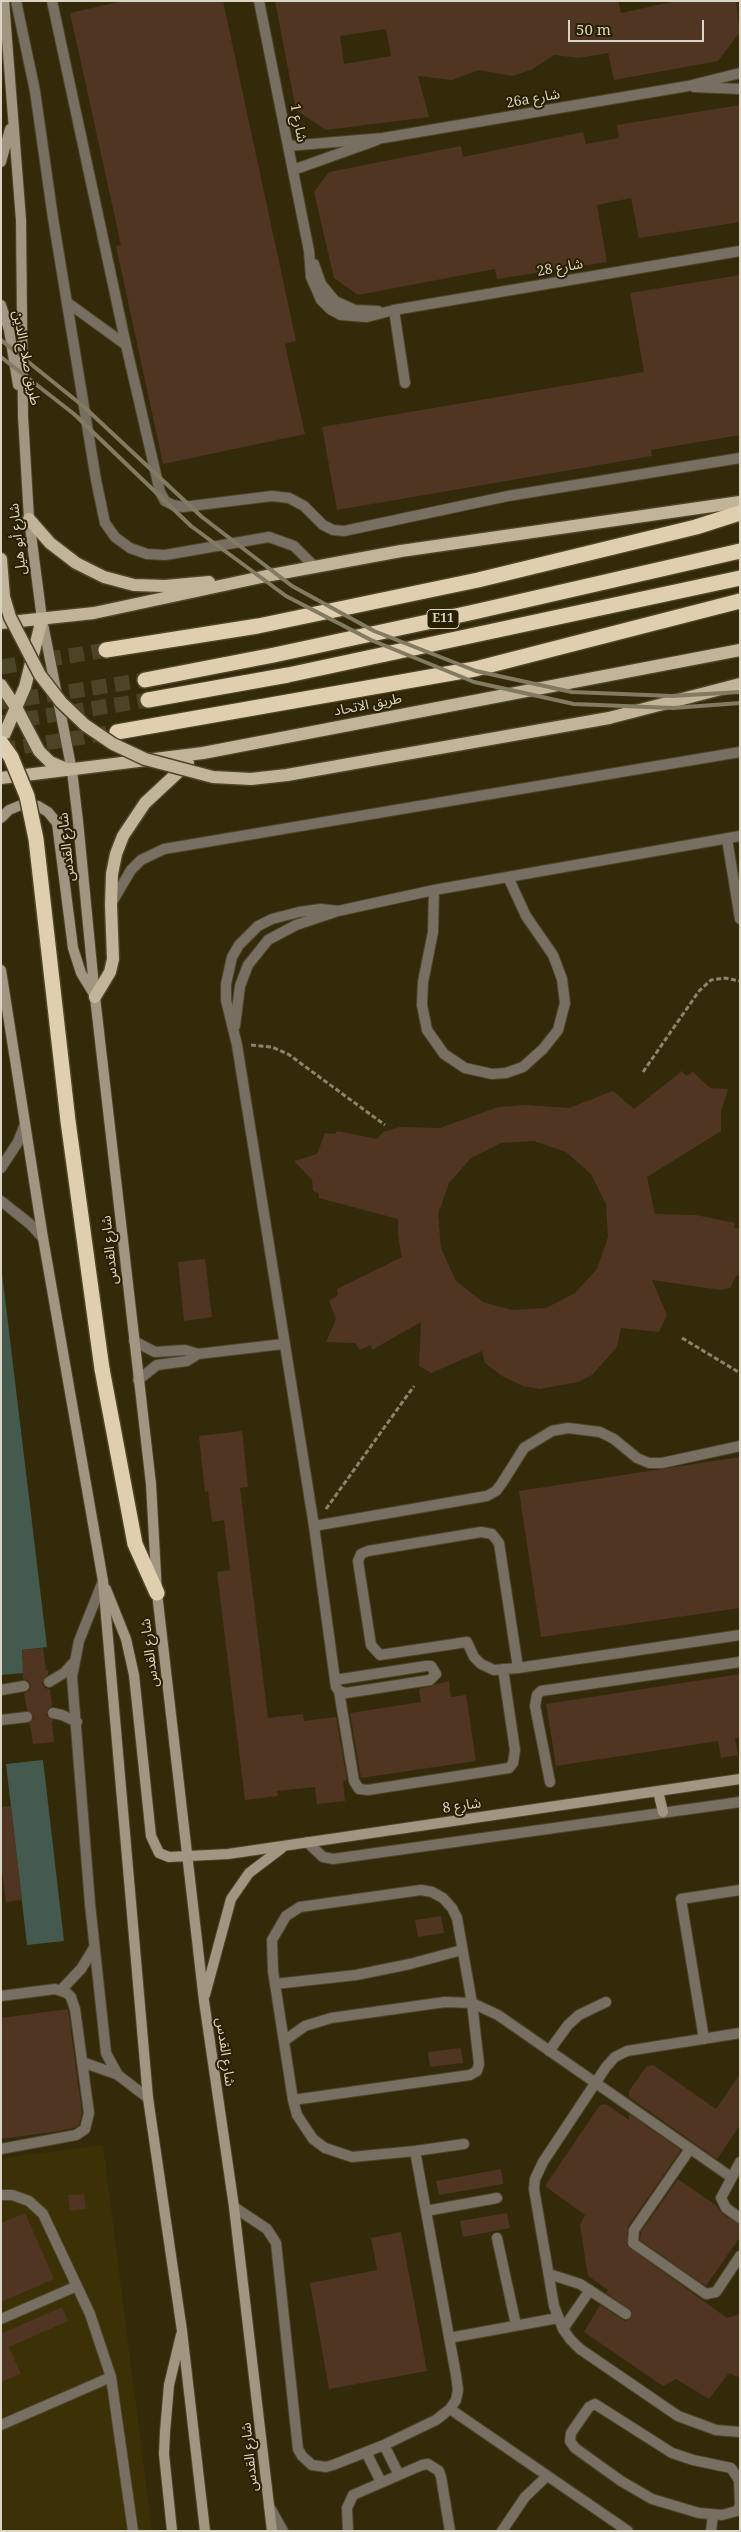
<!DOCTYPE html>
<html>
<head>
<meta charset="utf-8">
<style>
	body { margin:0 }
	#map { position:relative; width:741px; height:2532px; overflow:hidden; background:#332a0a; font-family:"Noto Serif",serif }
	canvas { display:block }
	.frame { position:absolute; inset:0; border:2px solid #d9d4c3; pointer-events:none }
	.scale { position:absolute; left:568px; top:20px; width:136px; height:22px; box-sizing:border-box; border:2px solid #d9d4c3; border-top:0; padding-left:6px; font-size:15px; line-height:18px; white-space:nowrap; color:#d9d4c3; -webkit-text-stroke:4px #292001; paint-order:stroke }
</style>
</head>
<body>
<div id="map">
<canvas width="741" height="2532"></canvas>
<div class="frame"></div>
<div class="scale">50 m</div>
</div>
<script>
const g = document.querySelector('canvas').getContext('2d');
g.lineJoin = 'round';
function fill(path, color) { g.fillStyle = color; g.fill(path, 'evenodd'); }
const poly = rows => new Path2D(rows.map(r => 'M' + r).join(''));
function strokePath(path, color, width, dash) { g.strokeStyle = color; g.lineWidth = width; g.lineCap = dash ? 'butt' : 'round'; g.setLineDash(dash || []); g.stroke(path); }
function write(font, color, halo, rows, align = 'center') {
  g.font = font + ' "Noto Serif","Noto Sans Arabic",serif'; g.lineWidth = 4; g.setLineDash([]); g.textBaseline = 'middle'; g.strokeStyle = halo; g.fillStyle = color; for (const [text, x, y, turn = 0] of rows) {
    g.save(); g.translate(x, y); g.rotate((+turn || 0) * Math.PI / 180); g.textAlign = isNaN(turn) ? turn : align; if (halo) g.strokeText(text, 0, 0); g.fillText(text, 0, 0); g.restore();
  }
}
fill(poly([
	[103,2145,152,2531,1,2531,1,2158]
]), '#3b3006');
fill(poly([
	[1,1265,47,1647,22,1650,24,1673,1,1675],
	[43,1760,64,1941,27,1945,6,1764]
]), '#455a4e');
fill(poly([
	[123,1,223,1,296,341,285,344,305,434,163,464,116,246,121,245,70,13],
	[275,1,618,1,621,13,676,1,736,1,740,32,718,61,614,80,608,53,579,58,554,55,531,70,512,76,479,70,452,80,418,76,429,117,326,130,296,110],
	[386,29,391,56,344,64,340,36],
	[740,105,740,222,639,238,631,198,597,205,607,262,497,279,495,269,358,295,334,278,314,192,329,172,461,146,463,157,583,132,586,144,619,138,617,125],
	[740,275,740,435,651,450,652,456,337,510,322,427,644,372,630,293],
	[682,1071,686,1076,693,1072,710,1088,728,1089,721,1112,721,1131,647,1177,655,1214,696,1215,735,1223,734,1228,740,1229,740,1275,736,1276,730,1288,720,1290,652,1280,667,1315,659,1332,621,1328,617,1347,592,1375,578,1382,540,1389,523,1386,502,1376,485,1363,482,1351,431,1373,419,1366,421,1322,372,1350,371,1345,360,1350,355,1343,326,1342,336,1319,329,1301,338,1295,337,1289,402,1257,398,1236,398,1219,319,1198,319,1193,313,1191,312,1180,294,1161,317,1154,325,1133,335,1134,337,1131,377,1139,383,1132,400,1127,440,1128,498,1107,526,1105,569,1108,613,1091,634,1109],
	[534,1141,566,1152,591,1174,606,1204,608,1237,597,1269,575,1293,546,1308,512,1310,483,1302,456,1281,441,1248,438,1214,449,1183,471,1158,501,1143],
	[205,1259,212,1317,184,1321,178,1262],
	[242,1431,248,1487,240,1488,268,1718,303,1714,304,1721,336,1717,347,1780,343,1781,345,1801,317,1804,315,1787,277,1791,278,1796,245,1800,217,1572,230,1570,224,1520,212,1522,208,1491,205,1492,199,1436],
	[740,1457,740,1608,541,1637,519,1491],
	[43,1648,46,1670,48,1670,48,1674,42,1683,45,1688,50,1689,52,1706,48,1709,46,1715,54,1720,52,1722,54,1742,33,1744,30,1724,28,1724,33,1720,34,1716,27,1710,24,1693,29,1691,31,1685,29,1681,23,1679,22,1650],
	[740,1674,740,1738,735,1738,738,1755,721,1758,718,1741,556,1766,546,1704],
	[449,1681,451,1697,466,1695,476,1761,361,1778,350,1713,421,1702,419,1689],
	[11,1806,22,1900,6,1902,1,1864,1,1807],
	[441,1916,444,1933,418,1937,415,1920],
	[68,2009,82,2113,79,2125,73,2128,59,2131,1,2139,1,2018],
	[461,2048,463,2063,430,2067,428,2052],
	[653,2065,716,2109,740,2074,740,2125,717,2159,629,2097,629,2091,646,2067],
	[606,2104,629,2120,629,2114,681,2150,628,2226,627,2246,727,2318,740,2314,740,2378,729,2373,709,2399,676,2379,663,2386,584,2332,600,2305,625,2321,631,2318,632,2311,606,2293,608,2290,588,2276,580,2225,585,2215,545,2186,600,2105],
	[501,2169,503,2184,439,2195,436,2181],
	[678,2179,717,2206,722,2214,740,2225,740,2237,706,2286,640,2240,641,2232],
	[84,2194,86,2209,70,2211,68,2195],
	[25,2213,54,2279,1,2302,1,2223],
	[507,2213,510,2228,463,2237,460,2221],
	[401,2232,427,2371,329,2389,310,2283,377,2270,371,2238],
	[62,2307,68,2321,9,2347,21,2374,1,2382,1,2328,3,2333]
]), '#503523');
strokePath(poly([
	[1,667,106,650],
	[1,702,145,680],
	[1,723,148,700],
	[1,750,108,733]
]), '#4c4426', 15, [15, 8]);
const lane = poly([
	[16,1,35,91,53,218,96,480,105,523,115,537,130,548,147,554,165,555,269,537,294,546,315,567],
	[68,303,126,345],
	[394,310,405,383],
	[727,839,740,919],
	[434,890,433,932,423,982,422,1005,427,1030,444,1054,465,1068,492,1074,506,1073,523,1067,543,1049,558,1030,565,1003,562,979,553,955,526,916,508,877],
	[235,1026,240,986,248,965,268,940,296,925,338,911,434,890,740,836],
	[134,1341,155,1352,185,1350,198,1354,283,1344],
	[138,1380,157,1365,187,1361,198,1354],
	[314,1526,487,1496,496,1491,502,1483,524,1448,552,1431,568,1428,600,1432,614,1439,637,1458,649,1463,662,1463,740,1446],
	[103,1581,79,1641,72,1677,90,1904,106,2053,118,2075,148,2098],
	[518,1668,499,1543,492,1534,481,1532,368,1551,361,1554,358,1561,371,1645,380,1655,467,1642,474,1657,481,1664,494,1670,518,1668,740,1635],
	[335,1680,426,1666,431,1666,436,1674,430,1680,346,1693,339,1691,336,1687,335,1680,314,1526,237,1045,226,1000,226,984,232,957,239,945,258,926,272,919,299,912,321,909,338,911],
	[49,1682,64,1673,74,1662],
	[1,1690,24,1686],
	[339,1691,354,1781,359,1789,368,1790,509,1768,513,1763,515,1750,503,1669],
	[53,1713,62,1715,77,1722],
	[1,1720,27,1717],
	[550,1782,535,1706,537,1695,541,1691,740,1662],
	[307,1842,323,1857,333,1859,740,1802],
	[275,1984,356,1975,410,1964,462,1950],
	[61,1990,81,1969,94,1948],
	[1,1996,55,1989,67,1993,71,1997,75,2009,89,2113,85,2129,76,2135,1,2149],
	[740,2033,627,2051,615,2057,606,2067,543,2162,535,2179,534,2189,554,2306,563,2329,570,2339,580,2349,678,2416,716,2430,740,2432],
	[704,2039,681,1899,740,1890],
	[284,2041,305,2026,331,2018,445,2002,472,2003,498,2015,731,2177],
	[549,2051,568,2025,579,2015,606,2002],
	[82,2062,116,2074],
	[293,2100,470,2075,477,2071,479,2064,472,2003,457,1918,452,1908,443,1898,432,1892,421,1890,300,1907,286,1916,272,1940,273,1971,293,2100,297,2115,313,2139,325,2148,352,2157,415,2151,464,2144],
	[690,2149,634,2230,633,2243,706,2294,716,2292,740,2256],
	[740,2162,721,2198,726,2208,740,2218],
	[1,2195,12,2195,29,2201,43,2214,90,2314,111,2377,133,2531],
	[234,2207,267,2229,276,2243,298,2449,302,2456,312,2465,326,2467,333,2465,384,2445,436,2420,450,2409,456,2400,458,2390,456,2375,415,2151],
	[426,2211,497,2198],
	[497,2238,516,2325],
	[549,2274,580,2284,626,2314],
	[1,2319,77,2286],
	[563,2329,590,2290],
	[449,2338,558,2318],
	[595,2404,672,2453,693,2460,731,2468,739,2480,740,2505,737,2511,722,2515,699,2513,652,2499,621,2481,575,2448,570,2441,571,2433,589,2407,595,2404],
	[450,2409,628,2531],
	[1,2425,111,2377],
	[384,2445,399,2475],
	[366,2452,381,2482],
	[348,2531,347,2508,353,2495,422,2465,428,2464,439,2471,441,2477,450,2531],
	[502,2531,525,2497,547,2476],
	[711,2531,713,2515]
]);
const street = poly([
	[52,1,126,345,160,492,165,501,173,505,183,507,272,496,289,498,304,506,323,525,333,530,344,531,508,496,740,458],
	[259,1,309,251,311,277,321,300,330,309,341,315,367,317,394,310,740,251],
	[694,87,740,89],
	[288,146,383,138,688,86,740,73],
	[293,170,377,140],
	[314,264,321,284,335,301,355,310,378,311],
	[111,904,131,870,141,860,164,849,740,752],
	[1,1168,18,1142,25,1124],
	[1,1201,30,1224,43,1238],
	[269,2506,283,2531]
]);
const secondary = poly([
	[4,1,21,220,23,416,29,519,42,619,72,771,78,821,95,997,151,1484,157,1593,204,2001,234,2207,272,2531],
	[1,162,10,129],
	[1,305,9,330,18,385],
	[1,818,9,810,21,805,38,806,48,812,57,823,73,948,81,973,95,996],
	[1,970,43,1238,103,1581,148,2098,182,2331,205,2531],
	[106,1589,126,1639,134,1675,151,1836,159,1853,169,1857,228,1854,740,1779],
	[658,1791,663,1812],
	[205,1995,231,1899,249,1873,282,1848],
	[172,2531,164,2454,165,2432,169,2385,181,2335]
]);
const primary = poly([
	[29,519,50,543,76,563,104,577,134,585,165,586,209,582],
	[1,559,4,597],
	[1,623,94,613,271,575,401,551,740,502],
	[1,685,17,709,39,751,50,762,69,770],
	[609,718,740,684],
	[1,742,25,687,42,619],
	[1,778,203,753,740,650],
	[95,997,110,972,113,959,111,905,112,874,116,854,123,836,145,803,188,763]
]);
const highway = poly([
	[106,650,258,626,478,580,696,527,740,513],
	[145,680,274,655,474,612,740,551],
	[148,700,288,675,740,578],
	[117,732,475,669,740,601],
	[102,1369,135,1544,157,1593]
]);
strokePath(lane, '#4e4528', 12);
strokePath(street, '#4e4528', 12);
strokePath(secondary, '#4e4528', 12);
strokePath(primary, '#4e4528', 15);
strokePath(highway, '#4e4528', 18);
strokePath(poly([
	[251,1045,272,1047,288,1054,385,1125],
	[643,1072,699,991,711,980,725,978,740,981],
	[682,1338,740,1373],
	[326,1509,414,1386]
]), '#8b846c', 3, [5, 2.5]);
strokePath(lane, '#766f62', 10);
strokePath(street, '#766f62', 10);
strokePath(secondary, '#a19681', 10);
strokePath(primary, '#c2b498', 12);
strokePath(highway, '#e0cfae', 15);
strokePath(poly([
	[1,340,83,406,202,517,292,586,374,631,476,671,572,692,672,696,740,692],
	[1,357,74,414,191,526,286,596,371,640,474,682,574,704,673,708,740,703]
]), '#827b62', 4);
const primaryBridge = poly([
	[4,597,10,617,40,675,61,702,85,725,113,744,145,759,213,777,251,779,287,775,609,718]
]);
const highwayBridge = poly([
	[1,743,11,757,27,796,36,839,68,1121,102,1369]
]);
strokePath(primaryBridge, '#4e4528', 15, []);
strokePath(highwayBridge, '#4e4528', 18, []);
strokePath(primaryBridge, '#c2b498', 12);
strokePath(highwayBridge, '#e0cfae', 15);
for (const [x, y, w] of [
	[443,619,32]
]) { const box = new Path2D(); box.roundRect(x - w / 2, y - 9.5, w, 19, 4); g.fillStyle = '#292001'; g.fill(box); strokePath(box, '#d9d4c3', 1); }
write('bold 12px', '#d9d4c3', null, [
	["E11",443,619]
]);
write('14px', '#d9d4c3', '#292001', [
	["26a شارع",533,99,-10],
	["شارع 1",298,123,79],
	["شارع 28",560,268,-10],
	["طريق صلاح الدين",26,358,79],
	["شارع أبو هيل",18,539,-96],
	["طريق الاتحاد",368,705,-11],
	["شارع القدس",67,847,-96],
	["شارع القدس",110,1250,-96],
	["شارع القدس",150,1653,-97],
	["شارع 8",462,1806,-8],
	["شارع القدس",225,2052,82],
	["شارع القدس",250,2457,-96]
]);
</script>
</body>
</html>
